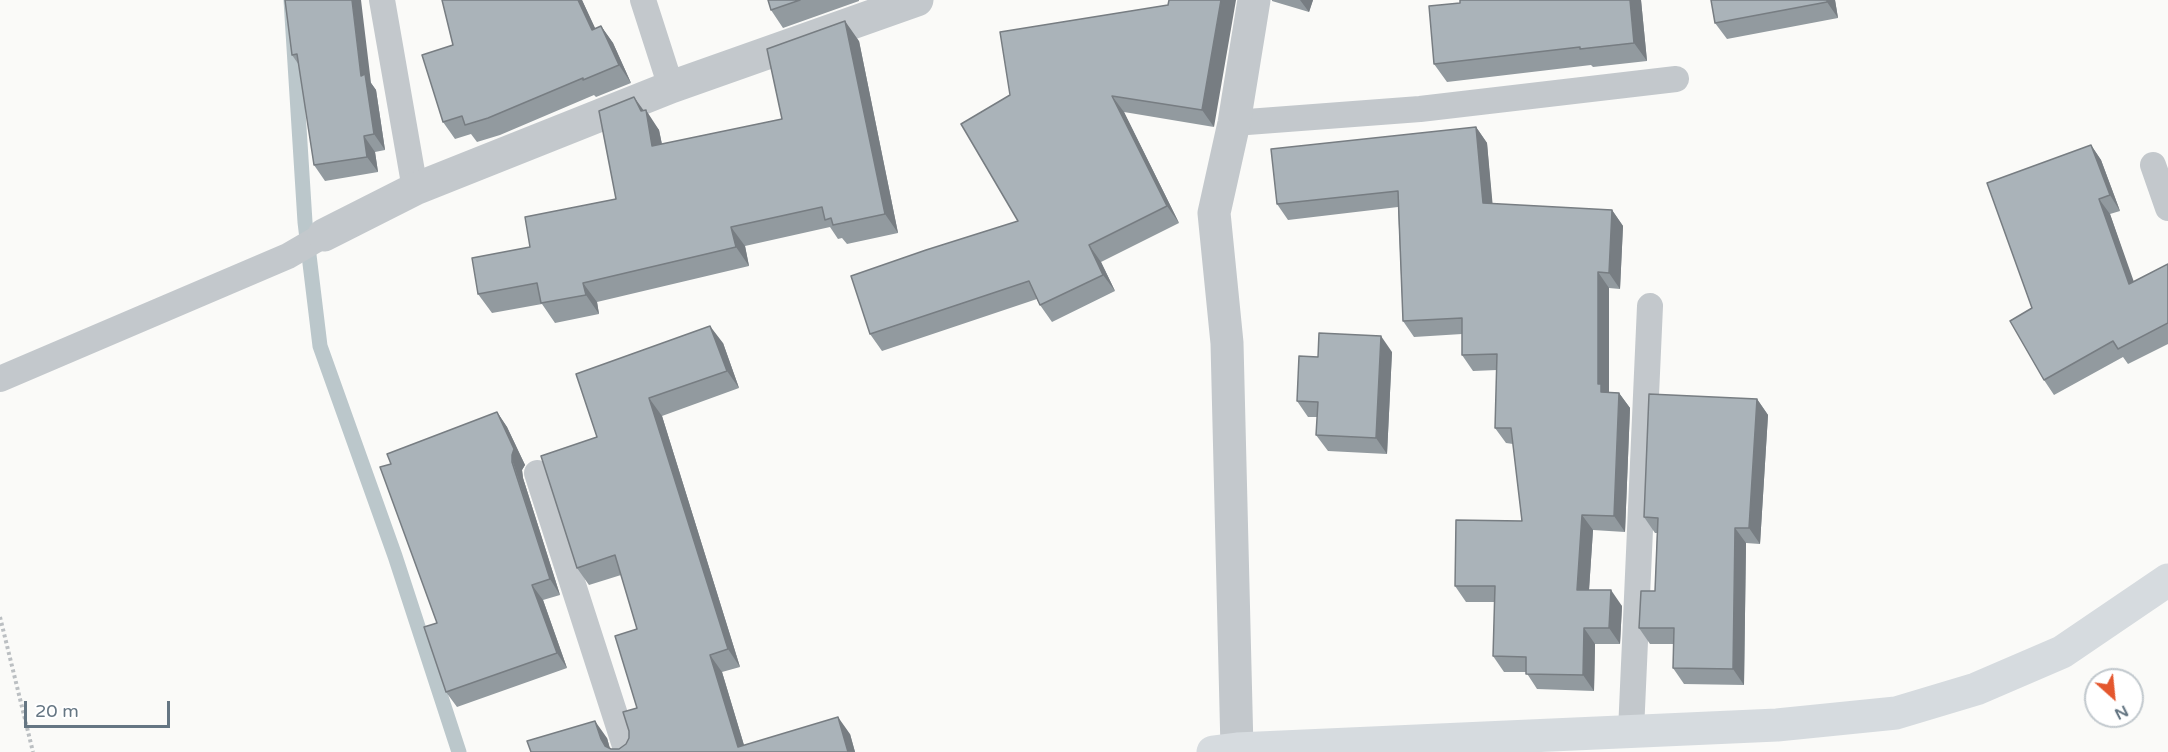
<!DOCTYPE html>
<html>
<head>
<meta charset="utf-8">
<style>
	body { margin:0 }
	#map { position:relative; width:2168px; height:752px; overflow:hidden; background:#fafaf8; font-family:"Varela Round",sans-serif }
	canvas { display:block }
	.north { position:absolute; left:2084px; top:668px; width:60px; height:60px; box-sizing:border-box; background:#fff; border:2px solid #c1c8cd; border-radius:50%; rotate:153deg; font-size:16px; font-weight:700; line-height:24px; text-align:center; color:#657683 }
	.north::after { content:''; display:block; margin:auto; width:21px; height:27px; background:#e4572e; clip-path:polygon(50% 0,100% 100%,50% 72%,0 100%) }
	.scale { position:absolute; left:24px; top:701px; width:146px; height:27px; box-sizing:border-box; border:3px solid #657683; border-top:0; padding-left:8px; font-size:18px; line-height:21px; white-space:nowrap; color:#657683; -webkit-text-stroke:4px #fff; paint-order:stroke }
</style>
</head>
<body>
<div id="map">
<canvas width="2168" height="752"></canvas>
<div class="north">N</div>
<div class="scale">20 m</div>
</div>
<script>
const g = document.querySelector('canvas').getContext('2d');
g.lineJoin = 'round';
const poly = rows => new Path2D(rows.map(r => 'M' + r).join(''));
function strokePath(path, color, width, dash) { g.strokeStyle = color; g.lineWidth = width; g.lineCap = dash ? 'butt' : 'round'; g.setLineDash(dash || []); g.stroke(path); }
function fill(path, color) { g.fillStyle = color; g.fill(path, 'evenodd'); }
strokePath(poly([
	[291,0,305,222,320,346,395,556,459,752]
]), '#bbc7cb', 15);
strokePath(poly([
	[0,617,33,752]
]), '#bbbfc2', 4, [3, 3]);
strokePath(poly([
	[382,0,415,189],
	[643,0,671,87],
	[1234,123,1420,109,1676,79],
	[2153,165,2168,208],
	[0,379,288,256,324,235],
	[537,473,627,752],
	[1631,731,1650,306]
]), '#c3c8cc', 26);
strokePath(poly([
	[324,235,415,189,671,87,917,0],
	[1237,749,1227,343,1214,213,1234,123,1254,0]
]), '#c3c8cc', 33);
strokePath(poly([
	[1213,752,1237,749,1777,725,1896,713,1976,689,2062,652,2168,580]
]), '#d6dbdf', 33);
fill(poly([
	[285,0,371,83,376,90,385,150,375,152,378,172,325,181,314,165,299,65,292,55],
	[442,0,582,0,595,29,601,26,613,43,631,83,596,97,594,95,500,135,477,142,471,134,455,139,443,122,453,45],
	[768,0,859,0,859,1,783,28,771,10],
	[1272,0,1313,0,1309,12,1272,1],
	[1641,0,1647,61,1593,67,1591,65,1447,82,1434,64,1460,3],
	[1835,0,1838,18,1727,39,1715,23],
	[1168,5,1214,127,1124,112,1179,223,1101,262,1115,291,1052,322,1040,305,1037,299,882,351,870,334,1018,221],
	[859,41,898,233,847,244,842,238,838,239,830,227,745,246,749,266,597,302,599,314,555,323,542,304,492,313,478,294,530,247,616,199,643,111,659,130,662,144,782,119],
	[1476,127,1487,143,1492,204,1612,210,1623,226,1620,289,1609,288,1609,392,1619,393,1630,408,1625,532,1593,530,1589,590,1622,606,1620,644,1595,644,1594,691,1537,689,1526,672,1504,672,1493,656,1495,602,1466,602,1455,586,1522,521,1513,444,1506,443,1495,428,1497,370,1473,371,1462,355,1462,334,1414,337,1403,321,1398,207,1288,220,1277,204],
	[2091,145,2101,160,2120,211,2110,214,2133,282,2168,264,2168,344,2128,364,2123,357,2054,395,2044,380],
	[723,343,739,388,662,416,740,667,722,672,744,745,850,734,855,752,531,752,607,738,610,749,619,749,626,744,629,738,637,708,637,629,621,575,589,585,577,568,597,437],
	[1392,352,1387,454,1328,451,1316,435,1317,417,1308,417,1297,401,1318,357],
	[1757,399,1768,415,1760,544,1746,543,1744,685,1684,684,1673,668,1674,644,1650,644,1639,628,1655,591,1657,533,1655,533,1644,517],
	[497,412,507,427,525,465,522,470,523,478,560,595,543,600,567,668,457,707,446,692,437,623,391,464]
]), '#929a9f');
fill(poly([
	[352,0,361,0,371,83,376,90,385,150,374,134,361,76],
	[578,0,582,0,604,47,592,30],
	[1221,0,1236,0,1214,127,1202,110],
	[1300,0,1313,0,1309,12],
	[1630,0,1641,0,1647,61,1634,43],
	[1827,0,1835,0,1838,18,1827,2],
	[845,21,859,41,898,233,885,214],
	[601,26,613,43,631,83,619,65],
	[1112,96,1124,112,1179,223,1167,206],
	[634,97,647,115,646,110,659,130,666,165,652,146,641,111],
	[1476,127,1487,143,1494,219,1483,203],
	[364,136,375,152,378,172,367,157],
	[2091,145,2101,160,2120,211,2110,195],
	[2099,199,2110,214,2140,299,2129,284],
	[1612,210,1623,226,1620,289,1609,273],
	[731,227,745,246,749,266,736,247],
	[1089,245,1101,262,1115,291,1103,275],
	[1598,272,1609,288,1609,395,1601,392,1598,384],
	[583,283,597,302,599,314,586,295],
	[710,326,723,343,739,388,727,371],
	[1381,336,1392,352,1387,454,1376,438],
	[1619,393,1630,408,1625,532,1614,516],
	[649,398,662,416,740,667,728,649],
	[1757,399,1768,415,1760,544,1749,528],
	[497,412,507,427,525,465,522,470,523,478,560,595,550,579],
	[1582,515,1593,530,1588,605,1577,590],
	[1735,528,1746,543,1744,685,1733,669],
	[532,585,543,600,567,668,557,653],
	[1611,590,1622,606,1620,644,1609,628],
	[1584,628,1595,644,1594,691,1583,675],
	[710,655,722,672,746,752,738,747],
	[838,717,850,734,855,752,848,752],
	[595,721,607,738,611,752,609,752,601,739]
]), '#777d82');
const building = poly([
	[285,0,352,0,361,76,365,74,374,134,364,136,367,157,314,165,297,54,292,55,285,0],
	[442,0,578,0,592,30,601,26,619,65,583,80,583,78,488,118,465,125,462,116,443,122,422,55,453,45,442,0],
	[768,0,800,0,771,10,768,0],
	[1169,0,1221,0,1202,110,1112,96,1167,206,1089,245,1103,275,1040,305,1029,281,870,334,851,276,926,250,1018,221,961,124,1010,95,1000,32,1168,5,1169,0],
	[1460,0,1630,0,1634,43,1580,49,1580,47,1434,64,1429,6,1460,3,1460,0],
	[1711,0,1827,0,1827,2,1715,23,1711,0],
	[845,21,885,214,833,225,831,218,825,220,822,207,731,227,736,247,583,283,586,295,541,303,537,283,478,294,472,258,530,247,525,217,616,199,599,111,634,97,641,111,646,110,652,146,782,119,767,49,845,21],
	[1476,127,1483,203,1612,210,1609,273,1598,272,1598,384,1601,384,1601,392,1619,393,1614,516,1582,515,1577,590,1611,590,1609,628,1584,628,1583,675,1526,674,1526,657,1493,656,1495,586,1455,586,1456,520,1522,521,1511,428,1495,428,1497,354,1462,355,1462,318,1403,321,1398,191,1277,204,1271,149,1476,127],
	[2091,145,2110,195,2099,199,2129,284,2168,264,2168,323,2118,349,2113,341,2044,380,2010,321,2032,308,1987,183,2091,145],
	[710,326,727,371,649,398,728,649,710,655,738,747,838,717,848,752,531,752,527,741,595,721,601,739,605,746,611,749,619,749,626,744,629,738,629,731,623,712,637,708,615,636,637,629,615,555,577,568,541,456,597,437,576,374,710,326],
	[1319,333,1381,336,1376,438,1316,435,1318,402,1297,401,1299,356,1318,357,1319,333],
	[1649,394,1757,399,1749,528,1735,528,1733,669,1673,668,1674,628,1639,628,1641,591,1655,591,1658,518,1644,517,1649,394],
	[497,412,514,449,512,455,512,462,550,579,532,585,557,653,446,692,424,627,437,623,380,467,391,464,387,454,497,412]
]);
fill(building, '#aab3b9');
strokePath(building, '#777d82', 1.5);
</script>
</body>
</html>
